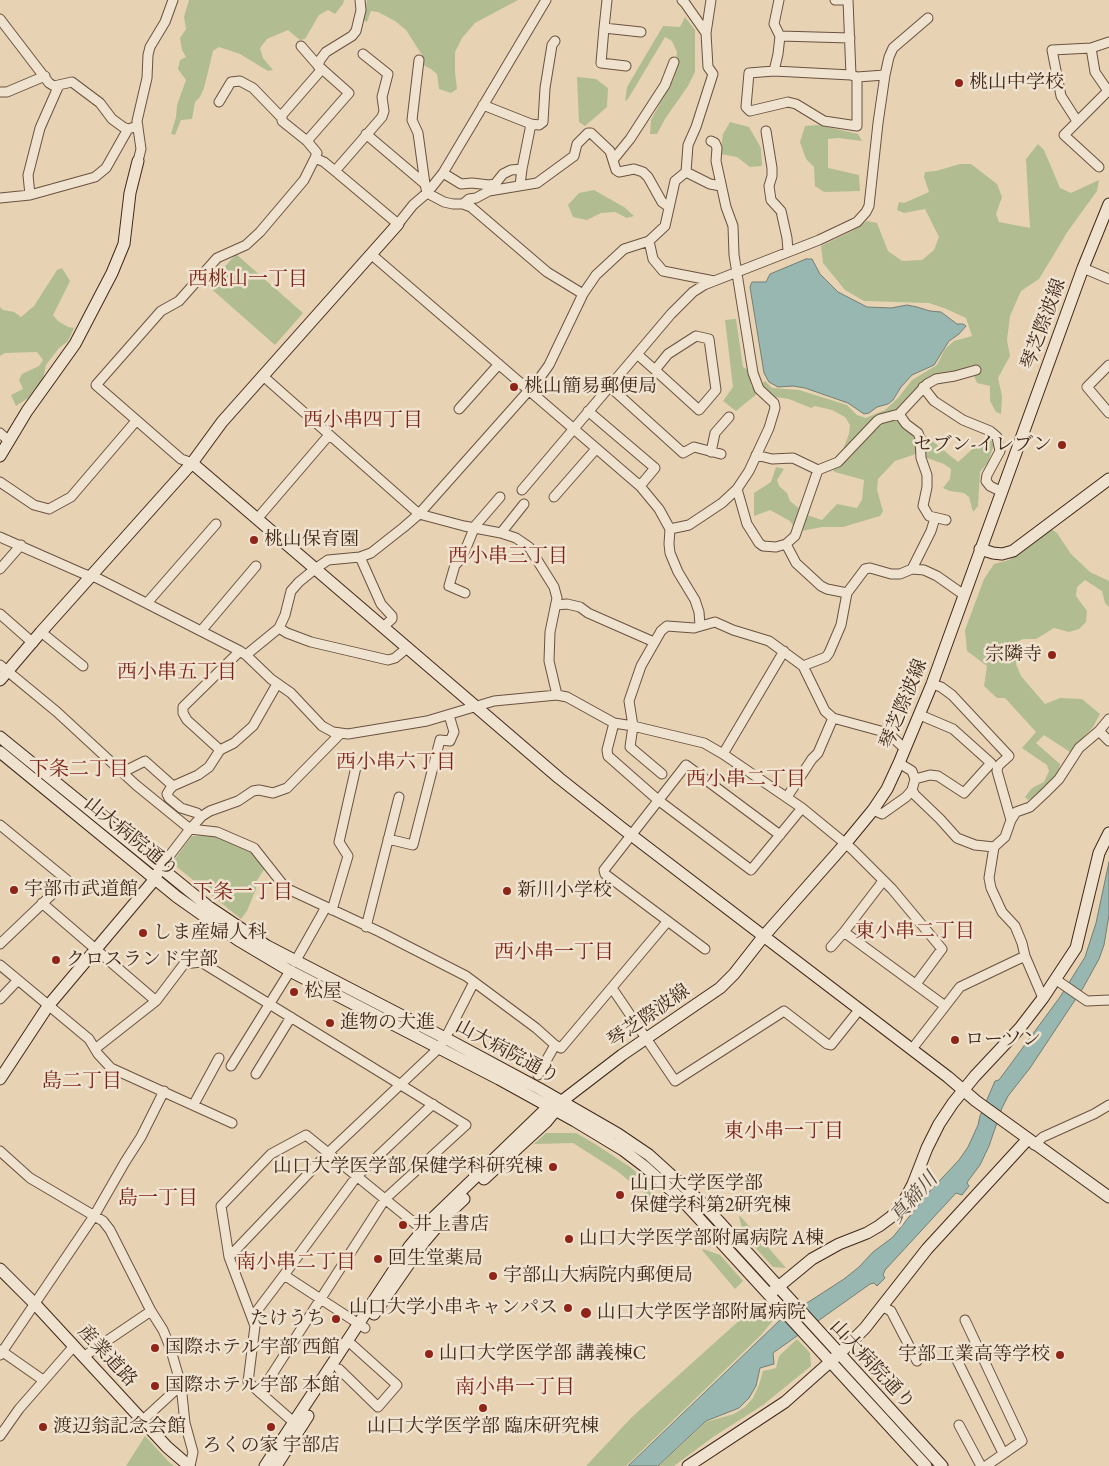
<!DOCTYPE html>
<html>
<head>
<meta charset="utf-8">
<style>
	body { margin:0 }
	canvas { display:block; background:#e7d2b4 }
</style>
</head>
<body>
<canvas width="1109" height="1466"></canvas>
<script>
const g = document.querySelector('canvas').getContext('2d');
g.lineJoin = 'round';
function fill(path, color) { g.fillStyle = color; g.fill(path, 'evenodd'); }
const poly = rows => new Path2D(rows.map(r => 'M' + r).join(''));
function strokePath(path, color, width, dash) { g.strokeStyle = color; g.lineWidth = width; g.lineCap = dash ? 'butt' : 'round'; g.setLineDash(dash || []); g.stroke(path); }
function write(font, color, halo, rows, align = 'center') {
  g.font = font + ' "EB Garamond","Noto Serif JP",serif'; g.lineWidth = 5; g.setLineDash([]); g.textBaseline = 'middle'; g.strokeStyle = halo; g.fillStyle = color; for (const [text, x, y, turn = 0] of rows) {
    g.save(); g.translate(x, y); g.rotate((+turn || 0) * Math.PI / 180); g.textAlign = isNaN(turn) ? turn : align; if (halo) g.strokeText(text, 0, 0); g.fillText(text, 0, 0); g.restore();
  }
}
fill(poly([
	[189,0,344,0,343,4,335,14,328,10,319,15,305,39,300,40,288,30,267,39,260,48,263,58,273,70,268,71,240,54,219,47,213,51,204,88,200,97,195,102,192,119,181,120,175,135,171,134,176,117,177,105,186,80,178,69,180,60,186,57,182,50,180,38,186,29,184,17],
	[367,0,518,0,475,23,462,38,455,52,455,72,457,89,451,93,439,89,437,74,431,69,423,65,422,55,406,30,395,21,378,12,371,11,367,22,363,20],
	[685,17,695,30,695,72,688,86,665,119,657,134,650,134,651,120,674,78,677,52,672,41,665,37,628,99,625,101,627,87,663,26,680,27],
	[577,77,596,79,608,88,607,107,585,126,579,122],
	[730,122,749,127,761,148,762,166,750,167,737,157,720,154,723,134],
	[818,125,858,134,862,141,838,138,828,139,828,168,859,175,860,191,824,192,815,186,814,167,806,159,800,142,805,126],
	[1038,144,1044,150,1060,188,1071,193,1099,180,1097,191,1068,231,1039,279,1021,291,1010,316,1007,340,1010,356,998,378,1002,396,1001,414,996,412,990,401,990,386,977,383,971,369,939,375,898,410,898,422,910,430,920,431,958,462,988,435,994,445,988,462,980,472,978,506,973,512,969,497,964,493,950,491,943,488,950,479,951,469,944,464,916,454,895,461,878,479,877,490,883,511,880,516,843,527,822,527,801,531,794,527,790,521,770,510,754,516,754,493,771,482,776,467,784,469,777,480,779,486,787,493,790,501,807,515,822,520,837,504,857,508,862,500,864,480,835,472,832,469,842,452,849,434,850,425,845,417,832,410,815,406,811,408,789,399,775,397,764,391,758,393,736,411,723,401,733,387,725,320,736,319,743,367,750,371,751,385,755,390,765,381,772,388,799,390,847,405,857,415,866,418,885,410,898,398,912,380,937,365,945,349,954,341,972,336,966,318,944,308,929,303,864,301,845,290,823,263,821,246,852,231,867,221,877,223,888,251,902,261,922,260,934,250,939,237,925,209,904,213,897,210,899,202,904,203,929,192,924,177,925,172,936,171,960,164,971,164,997,184,1002,197,996,214,999,222,1030,228,1026,159],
	[594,190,624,207,634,216,627,218,615,212,601,213,587,220,573,217,568,205,579,193],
	[236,254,303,313,275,345,208,286],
	[62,268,70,281,53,315,58,321,68,327,74,328,68,341,59,348,46,365,43,379,28,398,16,406,11,395,23,389,19,380,22,374,39,366,43,360,37,352,5,353,0,356,0,307,3,310,14,312,21,317,34,306,57,270],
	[1051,529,1057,533,1071,554,1090,572,1109,581,1109,607,1105,603,1102,591,1085,580,1077,587,1076,596,1087,611,1086,622,1079,629,1069,632,1054,628,1036,639,1023,639,1017,642,1016,664,1021,676,1045,704,1060,698,1082,699,1100,714,1093,727,1070,752,1044,735,1036,743,1060,764,1058,774,1041,793,1028,800,1025,797,1032,788,1044,782,1049,771,1047,765,1022,748,1036,732,1005,698,997,698,984,686,987,666,967,651,965,630,984,579,994,564,1009,560],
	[215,835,253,852,265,868,256,882,256,889,247,911,241,919,172,863,192,836],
	[546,1133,576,1133,595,1144,630,1167,649,1183,655,1200,654,1201,617,1171,573,1143,534,1144],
	[740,1216,774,1254,786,1268,773,1267,744,1235,739,1217],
	[703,1249,720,1255,743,1281,735,1289,702,1250],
	[761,1301,775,1318,761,1335,626,1466,586,1466,632,1417],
	[797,1339,810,1353,811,1366,763,1405,713,1437,674,1466,659,1466,706,1422,734,1414,745,1407,753,1398,759,1385,763,1371,776,1368,779,1356],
	[145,1436,169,1462,174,1466,126,1466]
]), '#b1bd90');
const water = poly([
	[806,259,812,259,820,274,838,292,867,307,891,308,907,305,917,307,930,311,941,312,957,324,963,324,966,326,959,334,949,341,934,365,912,375,901,387,893,400,888,404,877,407,869,413,864,414,848,403,805,388,793,386,778,387,769,382,764,373,750,287,752,282,766,282,770,274,806,259],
	[1109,862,1109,915,1104,945,1099,959,1083,988,1030,1068,1008,1096,1002,1108,989,1146,980,1165,968,1181,967,1183,969,1186,962,1195,956,1193,885,1270,883,1275,885,1278,877,1286,874,1283,870,1284,773,1353,774,1364,760,1368,756,1386,749,1398,739,1408,706,1421,658,1466,628,1466,779,1321,844,1279,859,1267,873,1252,893,1237,929,1192,959,1160,968,1147,978,1125,980,1116,995,1081,999,1080,1060,997,1085,957,1096,923,1109,862]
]);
fill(water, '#97b7b0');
strokePath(water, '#757e74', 1);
const street = poly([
	[607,0,604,28,641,32],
	[682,0,685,3,706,33],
	[779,0,774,24,780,36,778,54,774,71,851,75,857,77,885,75],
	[835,0,848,0,851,75],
	[0,19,49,83,54,86,72,82,100,103,112,119,123,127,128,129,138,126],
	[604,28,601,63,626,66],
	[780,36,850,38],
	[301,46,321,69],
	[1091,48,1109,42],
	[419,60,412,120,418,133,425,184],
	[318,66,320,60,326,52,352,36,356,31,361,10,360,0],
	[322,69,349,93,307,141,282,121,282,115,322,69],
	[774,71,749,73,746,107,750,111,788,102,796,104,824,121,857,126,857,77],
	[0,92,7,92,45,76],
	[219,102,231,82,240,81,253,88,282,118],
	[483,105,531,124,522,169,520,185],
	[1077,121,1061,96,1052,50,1091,48,1095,72,1108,91,1064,135,1099,167],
	[531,124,539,125,543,122,545,88,552,45,555,41],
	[766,131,772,168,772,176,769,186,771,200,781,211,787,238,788,251],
	[366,134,425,184,427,193,444,202,453,204,463,204,471,207,547,272,583,294],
	[307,141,317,153,315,158,324,162,335,171,398,224,413,205,427,193,443,173,546,0],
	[613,160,630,139,665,85,674,62],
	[138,161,141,149,137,121,147,78,148,55,150,47,165,22,173,0],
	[335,171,382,117,384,111,382,97,388,74,363,54],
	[686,172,710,184,721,186],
	[443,173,461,184,472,183,489,185,495,184,503,174,511,170,522,169],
	[30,195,28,175,40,128,59,85],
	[0,198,30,195,95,177,106,168,128,129],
	[463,204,469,199,476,198,489,191,537,183,574,156,577,144,588,133,591,133,610,151,616,170,619,172,634,169,643,172,648,177,662,202,669,207],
	[649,241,653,259,663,271,714,281],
	[372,255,640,486,659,509,670,529,669,544,670,553,678,572,695,600,699,612,700,625],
	[1083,268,1109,279],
	[696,336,709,339,716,390,699,410,655,370,668,354,696,336],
	[637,354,655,370],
	[1109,365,1087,387,1109,413],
	[263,376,419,514,464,526,501,533,516,538,529,547,554,587,557,598,550,632,549,661,557,695],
	[609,386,683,453,694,447,721,454],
	[923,387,934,401,963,420,990,431,997,437,1000,451,987,475,986,481,990,486,1002,492],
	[459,409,499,364],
	[588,411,655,468,640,486],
	[899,414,906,424,918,433,920,438,921,458,927,475,927,487,923,506,929,516,946,520],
	[0,433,9,441],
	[711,452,715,433,729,417],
	[192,463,181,459,96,385,161,311,179,301,217,258,246,245,260,232,304,180,315,158],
	[818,470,838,462,877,421,880,419,899,414,927,384,936,379,955,376,976,370],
	[0,482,34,505,49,509,71,497,136,421],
	[737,489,747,524,759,543,763,546,776,547,786,544,795,536,818,470,793,458,772,459,756,455],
	[522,490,671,314,693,292,704,285,819,240,857,222,866,212,869,206,878,123,885,75,889,57,893,48,928,18],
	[554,497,596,449],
	[257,519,329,435],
	[670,529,689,525,722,503,737,489,749,471,769,428,775,408,774,403,759,389,753,373,734,255,733,226,726,207,716,161,717,148,715,143,711,141],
	[501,533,524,504],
	[0,537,84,574,97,578,240,651,246,655,271,679,291,693,322,726,333,732,348,734,427,721,494,701,557,695,567,697,614,723,633,726,704,743,723,754,802,808,852,849,892,889,942,949,916,984],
	[786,544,796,563,821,586,827,589,847,593],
	[360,557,381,604,392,616,392,619,383,627],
	[0,569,21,545],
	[912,569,931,531,935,518],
	[465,593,449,586,455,565,462,558,475,526,500,497],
	[147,603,216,524],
	[556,605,567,604,580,607,588,613,654,642],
	[0,614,33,643],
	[279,628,287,633,311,642,388,660,395,658,407,648],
	[201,631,256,566],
	[41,632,83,666],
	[246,655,279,628,285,615,291,591,299,582,315,569,328,560,360,557,371,553,404,527,419,514,539,379,549,365,583,294,596,275,624,249,649,241,665,226,675,181,686,172,688,145,696,127,713,74,708,67,706,33,711,0],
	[0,665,57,712,136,785,190,829,202,816,210,811,238,801,253,791,259,790,273,793,287,788,340,734],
	[803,666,826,657,829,653,841,625,847,593,865,569,870,568,891,574,900,574,912,569,924,570,937,576,964,595],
	[932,684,941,687,952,695,1009,756,998,766,997,771,1011,820,1005,837,994,847,989,878,991,888,1002,912,1015,926,1022,943,1025,956,1043,998],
	[614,723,607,750,608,756,658,800,751,870,802,808],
	[1099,731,1109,741],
	[220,750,187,720,183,713,183,707,240,651],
	[723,754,784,651],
	[119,764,127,770,145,761,173,786],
	[662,774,630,747,633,726,629,701,641,666,661,631,667,626,694,628,715,622,733,630,769,641,803,666,825,711,833,718,888,733,905,749],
	[915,779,930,775,938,776,964,793,991,763,953,729,920,715],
	[912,790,915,795,940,819,957,838,975,845,994,847],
	[787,797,812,759,818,753,833,718],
	[873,810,882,814,906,797,912,790,915,779,912,771,899,763],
	[197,813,181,808,169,798,167,794,170,789,173,786,198,775,209,767,220,750,234,743,253,726,277,684],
	[1011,820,1016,812,1030,807,1045,793,1059,779,1079,748,1099,731,1109,719],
	[0,825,67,880,0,944],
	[388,839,413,845,440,740,450,741,454,732,449,715],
	[160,868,190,829,217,832,254,848,284,886,290,890,380,932,466,976,536,1028,555,1045,561,1048,667,922],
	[883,881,844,932,945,1006],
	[42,903,156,1001],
	[332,910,348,856,339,842,356,767],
	[366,927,399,797],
	[831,947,844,932],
	[705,949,605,874,604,870,686,765,780,835],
	[295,962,326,907],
	[0,965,89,1039,98,1054,111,1068,232,1123],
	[1055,979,1087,1001,1109,1000],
	[612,988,675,1081,784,1011,827,1044,831,1045,859,1010],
	[0,999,18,980],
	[95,1049,156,1001,184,964,201,962,466,1125,385,1199,260,1393],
	[912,1049,960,987,1025,956],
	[231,1066,290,971],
	[256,1074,291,1017],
	[538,1075,555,1045],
	[194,1104,219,1058],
	[1034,1145,1043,1137,1094,1114,1109,1105],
	[0,1151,30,1178,103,1221,110,1230,151,1311,163,1330,170,1347,181,1385,185,1423,193,1452,190,1466],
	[229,1257,328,1153,439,1048,449,1031,474,982],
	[284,1275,365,1328],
	[883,1307,891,1311,917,1361],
	[253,1316,284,1275,357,1176,433,1104],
	[965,1320,1022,1441,986,1466],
	[0,1350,43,1380],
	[954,1354,1003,1453],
	[0,1355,94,1216,125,1162,141,1137,164,1091],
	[83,1357,151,1311],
	[339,1369,378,1407,397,1385,348,1341],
	[143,1420,181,1385],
	[959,1425,981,1466],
	[298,1426,248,1382,255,1326,229,1257,221,1206,271,1154,306,1135,428,1234],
	[0,1436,19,1409,74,1346]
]);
const secondary = poly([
	[0,456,27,411,75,344,112,273,124,244,130,193,138,161],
	[192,463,559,778,622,828,948,1077,976,1101,1109,1197],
	[980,549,993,553,1002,554,1013,551,1109,479],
	[0,680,41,632,192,463,222,422,398,224],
	[0,737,209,907,267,946,445,1038,540,1089,618,1134,649,1155,702,1203,942,1466],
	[0,752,177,897,238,940,290,971,499,1079,575,1121,623,1150,644,1166,684,1202,926,1466],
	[0,1079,48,1006,155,879,157,874],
	[484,1179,546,1122,560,1105],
	[0,1269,35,1304,167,1447,189,1466],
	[772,1292,812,1259,839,1244,867,1233,879,1226,891,1217,903,1203,913,1184,927,1148,939,1124,953,1103,975,1076,1020,1028,1043,998,1076,948,1099,853,1109,833],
	[374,1314,424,1242,447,1215,464,1199],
	[265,1466,409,1247,433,1218,548,1107,562,1101,622,1055,720,988,734,974,763,937,845,844,873,810,887,789,899,763,932,684,1083,268,1109,204],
	[276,1466,308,1416],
	[688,1466,785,1402,839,1354,865,1328,927,1249,1027,1140]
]);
strokePath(street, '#6a5240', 11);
strokePath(secondary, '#41281a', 13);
strokePath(street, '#efe2ce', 9);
strokePath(secondary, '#efe2ce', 11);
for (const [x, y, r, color] of [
	[959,83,5,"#8f2418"],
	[514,387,5,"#8f2418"],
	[1062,445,5,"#8f2418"],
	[254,540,5,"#8f2418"],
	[1052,655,5,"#8f2418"],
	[14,890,5,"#8f2418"],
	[507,891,5,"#8f2418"],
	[143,933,5,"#8f2418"],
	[56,960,5,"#8f2418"],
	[294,992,5,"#8f2418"],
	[330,1023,5,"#8f2418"],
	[955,1040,5,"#8f2418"],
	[553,1167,5,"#8f2418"],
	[620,1195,5,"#8f2418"],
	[403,1225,5,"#8f2418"],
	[569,1239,5,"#8f2418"],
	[378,1259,5,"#8f2418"],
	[493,1276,5,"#8f2418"],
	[568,1308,5,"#8f2418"],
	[586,1313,6,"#8f2418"],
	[336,1319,5,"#8f2418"],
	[155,1348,5,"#8f2418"],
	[429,1354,5,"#8f2418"],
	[1060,1355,5,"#8f2418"],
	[155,1386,5,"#8f2418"],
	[483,1408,5,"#8f2418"],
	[43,1427,5,"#8f2418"],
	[271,1427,5,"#8f2418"]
]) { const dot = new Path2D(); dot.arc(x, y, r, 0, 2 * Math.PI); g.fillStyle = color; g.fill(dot); strokePath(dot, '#efe2ce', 2); }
write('19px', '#41281a', '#efe2ce', [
	["桃山中学校",969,83],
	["桃山簡易郵便局",524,387],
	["セブン-イレブン",1052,445,"right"],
	["桃山保育園",264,540],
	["宗隣寺",1042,655,"right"],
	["宇部市武道館",24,890],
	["新川小学校",517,891],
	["しま産婦人科",153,933],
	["クロスランド宇部",66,960],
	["松屋",304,992],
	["進物の大進",340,1023],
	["ローソン",965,1040],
	["山口大学医学部 保健学科研究棟",543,1167,"right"],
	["山口大学医学部",630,1184],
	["保健学科第2研究棟",630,1206],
	["井上書店",413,1225],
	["山口大学医学部附属病院 A棟",579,1239],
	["回生堂薬局",388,1259],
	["宇部山大病院内郵便局",503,1276],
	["山口大学小串キャンパス",558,1308,"right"],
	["山口大学医学部附属病院",597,1313],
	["たけうち",326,1319,"right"],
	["国際ホテル宇部 西館",165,1348],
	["山口大学医学部 講義棟C",439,1354],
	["宇部工業高等学校",1050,1355,"right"],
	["国際ホテル宇部 本館",165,1386],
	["渡辺翁記念会館",53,1427],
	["山口大学医学部 臨床研究棟",483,1427,"center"],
	["ろくの家 宇部店",271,1446,"center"]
], 'left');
write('19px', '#41281a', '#efe2ce', [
	["琴芝際波線",1044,324,-70],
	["琴芝際波線",904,704,-68],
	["山大病院通り",131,837,39],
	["琴芝際波線",649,1016,-35],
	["山大病院通り",507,1052,28],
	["産業道路",107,1356,47],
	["山大病院通り",872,1365,47]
]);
write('20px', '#7a1f14', '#efe2ce', [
	["西桃山一丁目",248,280],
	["西小串四丁目",363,421],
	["西小串三丁目",508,557],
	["西小串五丁目",177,673],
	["西小串六丁目",396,763],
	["下条二丁目",79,770],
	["西小串二丁目",746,780],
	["下条一丁目",243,893],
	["東小串二丁目",915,932],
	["西小串一丁目",554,953],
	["島二丁目",82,1082],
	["東小串一丁目",784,1132],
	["島一丁目",158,1199],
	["南小串二丁目",296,1263],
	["南小串一丁目",515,1388]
]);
write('italic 20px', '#564c40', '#efe2ce', [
	["真締川",914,1198,-48]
]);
</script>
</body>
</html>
